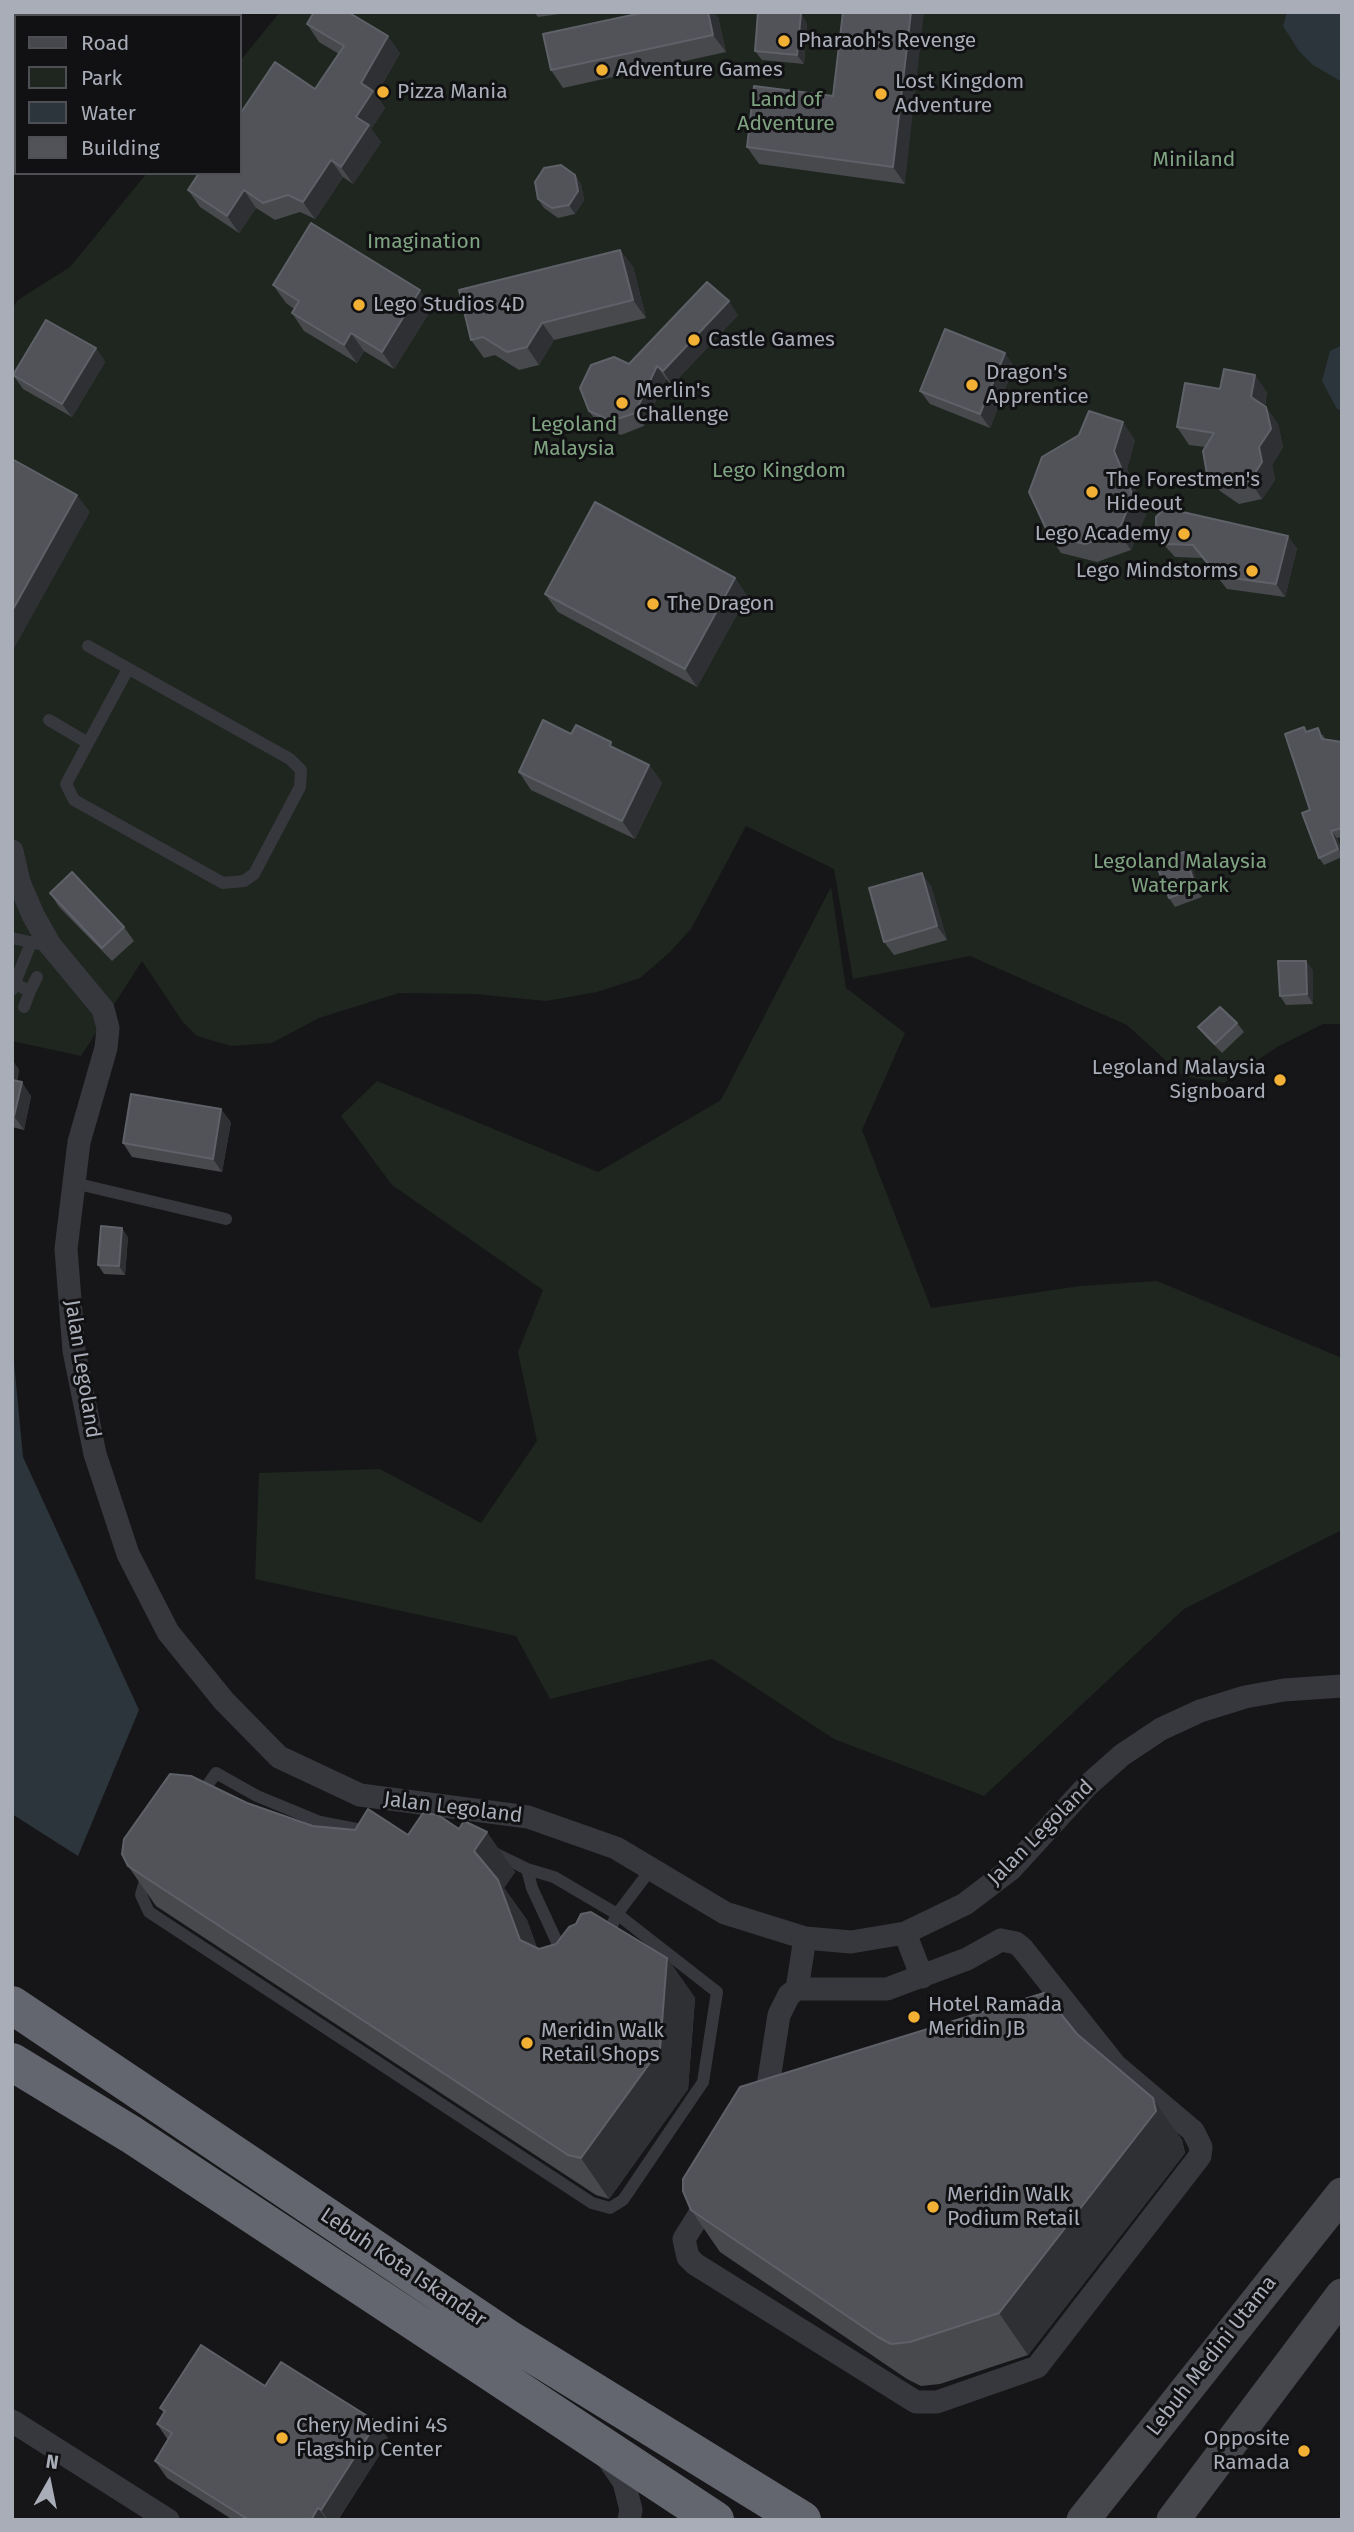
<!DOCTYPE html>
<html>
<head>
<meta charset="utf-8">
<style>
	body { margin:0 }
	#map { position:relative; width:1354px; height:2532px; overflow:hidden; background:#161618; font-family:"Fira Sans",sans-serif }
	canvas { display:block }
	.frame { position:absolute; inset:0; border:14px solid #a8adb8; pointer-events:none }
	.legend { position:absolute; left:14px; top:14px; width:228px; height:161px; box-sizing:border-box; background:#111113; border:2px solid #4d4f55; margin:0; padding:9px 12px; list-style:none; font-size:21px; color:#a8adb8 }
	.legend li { display:flex; align-items:center; gap:14px; height:35px }
	.legend b { width:35px; border:2px solid #4d4f55 }
	.north { position:absolute; left:14px; top:2448px; width:70px; height:70px; -webkit-text-stroke:5px #111113; paint-order:stroke; rotate:9deg; font-size:19px; font-weight:700; line-height:28px; text-align:center; color:#a8adb8 }
	.north::after { content:''; display:block; margin:auto; width:24px; height:32px; background:#a8adb8; clip-path:polygon(50% 0,100% 100%,50% 72%,0 100%) }
</style>
</head>
<body>
<div id="map">
<canvas width="1354" height="2532"></canvas>
<div class="frame"></div>
<ul class="legend">
<li><b style="height:9px;background:#45474d"></b>Road</li>
<li><b style="height:19px;background:#1e261f"></b>Park</li>
<li><b style="height:19px;background:#2c353c"></b>Water</li>
<li><b style="height:19px;background:#525359"></b>Building</li>
</ul>
<div class="north">N</div>
</div>
<script>
const g = document.querySelector('canvas').getContext('2d');
g.lineJoin = 'round';
function fill(path, color) { g.fillStyle = color; g.fill(path, 'evenodd'); }
const poly = rows => new Path2D(rows.map(r => 'M' + r).join(''));
function strokePath(path, color, width, dash) { g.strokeStyle = color; g.lineWidth = width; g.lineCap = dash ? 'butt' : 'round'; g.setLineDash(dash || []); g.stroke(path); }
function write(font, color, halo, rows, align = 'center') {
  g.font = font + ' "Fira Sans",sans-serif'; g.lineWidth = 6; g.setLineDash([]); g.textBaseline = 'middle'; g.strokeStyle = halo; g.fillStyle = color; for (const [text, x, y, turn = 0] of rows) {
    g.save(); g.translate(x, y); g.rotate((+turn || 0) * Math.PI / 180); g.textAlign = isNaN(turn) ? turn : align; if (halo) g.strokeText(text, 0, 0); g.fillText(text, 0, 0); g.restore();
  }
}
fill(poly([
	[280,12,1342,12,1342,1024,1323,1024,1277,1047,1224,1083,1183,1076,1127,1025,970,956,853,979,834,869,746,826,691,929,669,953,640,978,597,992,546,1001,475,994,399,993,319,1018,272,1043,231,1046,197,1036,183,1022,142,961,81,1056,12,1041,12,309,18,300,70,267,147,173,240,173,240,61],
	[831,887,846,988,905,1033,862,1130,931,1308,1080,1286,1157,1281,1342,1358,1342,1530,1184,1609,984,1796,834,1739,712,1659,550,1699,516,1636,255,1579,259,1473,380,1469,481,1523,537,1441,518,1352,543,1290,392,1185,341,1116,377,1081,598,1172,721,1100]
]), '#1e261f');
fill(poly([
	[1287,12,1342,12,1342,82,1313,65,1299,51,1283,26],
	[1342,345,1342,410,1337,409,1322,381,1330,351],
	[12,1341,23,1457,139,1710,78,1856,12,1814]
]), '#2c353c');
strokePath(poly([
	[49,720,88,743,66,784,74,800,223,883,244,881,254,874,300,787,301,770,290,759,88,646],
	[88,743,128,669],
	[12,938,39,944],
	[15,984,30,991,37,977],
	[12,990,31,943],
	[24,1007,30,991],
	[74,1183,226,1219],
	[200,1796,216,1773,257,1796,320,1822,372,1832],
	[490,1851,527,1869],
	[148,1871,141,1895,149,1912,592,2203,610,2208,623,2200,703,2082,717,1992,617,1914,554,1877,527,1869,532,1888,563,1955],
	[606,1939,617,1914,651,1869]
]), '#37383d', 12);
strokePath(poly([
	[12,851,19,882,33,915,50,945,103,1009,108,1028,106,1048,79,1142,66,1249,74,1351,95,1454,128,1554,168,1632,224,1701,279,1757,360,1795,528,1817,616,1848,725,1913,805,1938,851,1942,905,1933,965,1904,1011,1869,1087,1786,1122,1755,1161,1729,1200,1711,1245,1697,1284,1690,1342,1686],
	[905,1933,922,1977],
	[1001,1940,1016,1943,1022,1948,1115,2065,1193,2131,1201,2147,1200,2156,1037,2367,937,2402,916,2402,695,2264,688,2257,684,2239,760,2117,766,2099,779,2015,789,1995,797,1989,887,1989,967,1959,1001,1940],
	[797,1989,805,1938],
	[12,2421,168,2520],
	[608,2459,624,2482,631,2510,629,2520]
]), '#37383d', 23);
strokePath(poly([
	[1083,2520,1342,2194],
	[1173,2520,1342,2295]
]), '#45474d', 33);
strokePath(poly([
	[12,2005,510,2340,802,2520],
	[12,2062,132,2135,715,2520]
]), '#63666e', 38);
fill(poly([
	[534,12,574,12,538,17],
	[843,12,905,184,759,164,747,147,833,96],
	[718,17,726,52,563,88,551,70],
	[807,23,804,64,762,60,755,51],
	[307,24,400,53,376,95,385,108,371,129,381,142,353,184,343,177,315,219,300,212,275,220,256,208,239,233,200,207,188,190,315,89,339,54,319,42],
	[575,175,581,184,584,200,575,214,558,218,544,208,538,199],
	[620,250,633,267,646,318,554,340,539,365,519,370,495,355,484,358,471,340],
	[273,285,432,308,394,369,364,351,357,363,304,331,292,313,294,309,286,303],
	[738,315,672,385,666,379,644,426,621,435,598,424,589,411,629,364],
	[96,348,105,362,72,417,23,389,13,375],
	[1014,366,990,428,930,404,920,391],
	[1220,389,1267,392,1265,406,1278,424,1283,447,1272,465,1275,480,1262,499,1239,504,1220,491,1207,474,1205,447,1189,445,1177,427],
	[1135,440,1127,469,1146,514,1131,550,1097,562,1061,553,1049,535],
	[1156,533,1297,548,1285,597,1227,589,1202,558,1175,557,1164,545],
	[735,578,747,596,697,687,558,612,545,594],
	[1307,732,1323,735,1325,739,1342,742,1342,837,1337,838,1342,852,1342,857,1324,865,1319,858,1310,810],
	[571,734,617,750,649,765,662,783,635,839,531,790,519,772],
	[1184,852,1190,862,1202,897,1175,907,1169,898],
	[931,886,947,940,894,955,884,942],
	[50,893,124,927,134,941,112,961,59,907],
	[1313,970,1313,1004,1286,1005,1280,996],
	[1237,1023,1244,1032,1222,1053,1205,1036,1198,1027],
	[12,1060,19,1070,17,1081,31,1096,24,1130,12,1127],
	[231,1122,222,1172,132,1157,123,1143],
	[128,1237,125,1275,104,1274,98,1265],
	[247,1803,313,1826,408,1835,459,1829,515,1872,504,1888,527,1920,537,1948,539,1949,667,1958,695,1998,688,2089,609,2199,596,2195,156,1906,128,1866],
	[1077,2034,1153,2098,1182,2140,1185,2153,1028,2355,940,2384,921,2386,907,2379,720,2252,691,2210],
	[265,2386,389,2440,338,2520,233,2520,167,2478,155,2461,168,2440,157,2424,164,2413,160,2408]
]), '#47494d');
fill(poly([
	[708,12,714,12,718,17,726,52,713,35],
	[911,12,924,12,905,184,893,167],
	[801,13,807,23,804,64,797,55],
	[388,36,400,53,376,95,385,108,371,129,381,142,353,184,341,167,356,117,361,83],
	[331,160,343,177,315,219,303,202],
	[575,175,581,184,584,200,575,214,569,205],
	[244,190,256,208,239,233,227,216],
	[620,250,633,267,646,318,633,300],
	[420,290,432,308,394,369,382,352],
	[729,301,738,315,672,385,663,371],
	[542,323,554,340,539,365,527,347],
	[351,333,364,351,357,363,344,345],
	[96,348,105,362,72,417,62,404],
	[1005,353,1014,366,990,428,980,414],
	[657,366,666,379,644,426,635,413],
	[1255,375,1267,392,1263,415,1251,397],
	[1266,407,1278,424,1283,447,1272,465,1275,480,1262,499,1250,481,1259,447],
	[1123,422,1135,440,1127,469,1146,514,1131,550,1118,532,1114,451],
	[77,495,90,512,12,652,12,611],
	[1288,536,1297,548,1285,597,1276,584],
	[735,578,747,596,697,687,685,669],
	[649,765,662,783,635,839,622,821],
	[1331,831,1337,838,1342,854,1338,849],
	[1184,852,1190,862,1202,897,1196,888],
	[922,873,931,886,947,940,937,926],
	[1306,961,1313,970,1313,1004,1307,994],
	[12,1060,19,1070,14,1092,12,1089],
	[22,1082,31,1096,24,1130,14,1116],
	[221,1109,231,1122,222,1172,213,1159],
	[122,1228,128,1237,125,1275,119,1266],
	[487,1832,515,1872,504,1888,527,1920,548,1980,520,1940,474,1851],
	[667,1958,695,1998,688,2089,609,2199,581,2158],
	[1153,2098,1182,2140,1185,2153,1028,2355,999,2313],
	[377,2422,389,2440,338,2520,328,2520,321,2510],
	[318,2508,327,2520,311,2520]
]), '#2f3033');
const building = poly([
	[314,12,348,12,388,36,361,83,373,91,356,117,369,125,341,167,331,160,303,202,288,195,263,203,244,190,227,216,188,190,199,173,240,173,240,114,275,62,315,89,344,46,307,24,314,12],
	[646,12,708,12,713,35,551,70,543,34,646,12],
	[758,12,801,13,797,55,755,51,758,12],
	[843,12,911,12,893,167,747,147,754,86,833,96,843,12],
	[561,165,575,175,578,191,569,205,552,208,538,199,535,182,544,168,561,165],
	[311,223,420,290,382,352,351,333,344,345,292,313,299,301,273,285,311,223],
	[620,250,633,300,542,323,527,347,507,352,483,337,471,340,459,290,620,250],
	[707,282,729,301,663,371,657,366,635,413,611,421,589,411,580,388,591,365,614,357,629,364,707,282],
	[46,320,96,348,62,404,13,375,46,320],
	[945,329,1005,353,980,414,920,391,945,329],
	[1224,369,1255,375,1251,397,1266,407,1271,429,1259,447,1262,462,1250,481,1227,486,1207,474,1203,451,1214,433,1177,427,1185,383,1220,389,1224,369],
	[1089,411,1123,422,1114,451,1133,496,1118,532,1085,544,1049,535,1029,492,1042,457,1079,435,1089,411],
	[12,459,77,495,12,611,12,459],
	[595,502,735,578,685,669,545,594,595,502],
	[1165,508,1288,536,1276,584,1218,576,1193,545,1167,544,1156,533,1156,517,1165,508],
	[543,720,571,734,576,725,611,742,610,746,649,765,622,821,519,772,543,720],
	[1304,727,1306,732,1318,728,1322,739,1342,742,1342,828,1331,831,1338,849,1319,858,1302,813,1310,810,1285,734,1304,727],
	[1184,852,1196,888,1169,898,1155,861,1184,852],
	[72,872,124,927,102,948,50,893,72,872],
	[922,873,937,926,884,942,869,888,922,873],
	[1278,961,1306,961,1307,994,1280,996,1278,961],
	[1220,1007,1237,1023,1215,1044,1198,1027,1220,1007],
	[12,1080,22,1082,14,1116,12,1116,12,1080],
	[131,1094,221,1109,213,1159,123,1143,131,1094],
	[101,1226,122,1228,119,1266,98,1265,101,1226],
	[170,1774,191,1776,247,1803,313,1826,355,1830,368,1809,408,1835,423,1813,438,1815,459,1829,464,1821,487,1832,474,1851,498,1880,520,1940,539,1949,556,1944,569,1927,576,1924,581,1914,591,1912,667,1958,660,2049,581,2158,568,2155,128,1866,122,1854,124,1839,170,1774],
	[1044,1993,1077,2034,1153,2098,1156,2111,999,2313,910,2342,891,2344,878,2337,691,2210,683,2191,683,2179,740,2087,1044,1993],
	[201,2345,265,2386,281,2362,377,2422,321,2510,318,2508,311,2520,249,2520,155,2461,172,2433,157,2424,165,2411,160,2408,201,2345]
]);
fill(building, '#525359');
strokePath(building, '#5f6168', 2);
for (const [x, y, r, color] of [
	[784,41,7,"#f2b134"],
	[602,70,7,"#f2b134"],
	[383,92,7,"#f2b134"],
	[881,94,7,"#f2b134"],
	[359,305,7,"#f2b134"],
	[694,340,7,"#f2b134"],
	[972,385,7,"#f2b134"],
	[622,403,7,"#f2b134"],
	[1092,492,7,"#f2b134"],
	[1184,534,7,"#f2b134"],
	[1252,571,7,"#f2b134"],
	[653,604,7,"#f2b134"],
	[1280,1080,7,"#f2b134"],
	[914,2017,7,"#f2b134"],
	[527,2043,7,"#f2b134"],
	[933,2207,7,"#f2b134"],
	[282,2438,7,"#f2b134"],
	[1304,2451,7,"#f2b134"]
]) { const dot = new Path2D(); dot.arc(x, y, r, 0, 2 * Math.PI); g.fillStyle = color; g.fill(dot); strokePath(dot, '#111113', 2.5); }
write('21px', '#a8adb8', '#111113', [
	["Pharaoh's Revenge",798,41],
	["Adventure Games",616,70],
	["Lost Kingdom",895,82],
	["Adventure",895,106],
	["Pizza Mania",397,92],
	["Lego Studios 4D",373,305],
	["Castle Games",708,340],
	["Dragon's",986,373],
	["Apprentice",986,397],
	["Merlin's",636,391],
	["Challenge",636,415],
	["The Forestmen's",1106,480],
	["Hideout",1106,504],
	["Lego Academy",1170,534,"right"],
	["Lego Mindstorms",1238,571,"right"],
	["The Dragon",667,604],
	["Legoland Malaysia",1266,1068,"right"],
	["Signboard",1266,1092,"right"],
	["Hotel Ramada",928,2005],
	["Meridin JB",928,2029],
	["Meridin Walk",541,2031],
	["Retail Shops",541,2055],
	["Meridin Walk",947,2195],
	["Podium Retail",947,2219],
	["Chery Medini 4S",296,2426],
	["Flagship Center",296,2450],
	["Opposite",1290,2439,"right"],
	["Ramada",1290,2463,"right"]
], 'left');
write('21px', '#7fa381', '#111113', [
	["Land of",786,100],
	["Adventure",786,124],
	["Miniland",1194,160],
	["Imagination",424,242],
	["Legoland",574,425],
	["Malaysia",574,449],
	["Lego Kingdom",779,471],
	["Legoland Malaysia",1180,862],
	["Waterpark",1180,886]
]);
write('21px', '#a8adb8', '#111113', [
	["Jalan Legoland",82,1369,81],
	["Jalan Legoland",453,1808,7],
	["Jalan Legoland",1041,1833,-45],
	["Lebuh Kota Iskandar",403,2268,34],
	["Lebuh Medini Utama",1212,2356,-52]
]);
</script>
</body>
</html>
